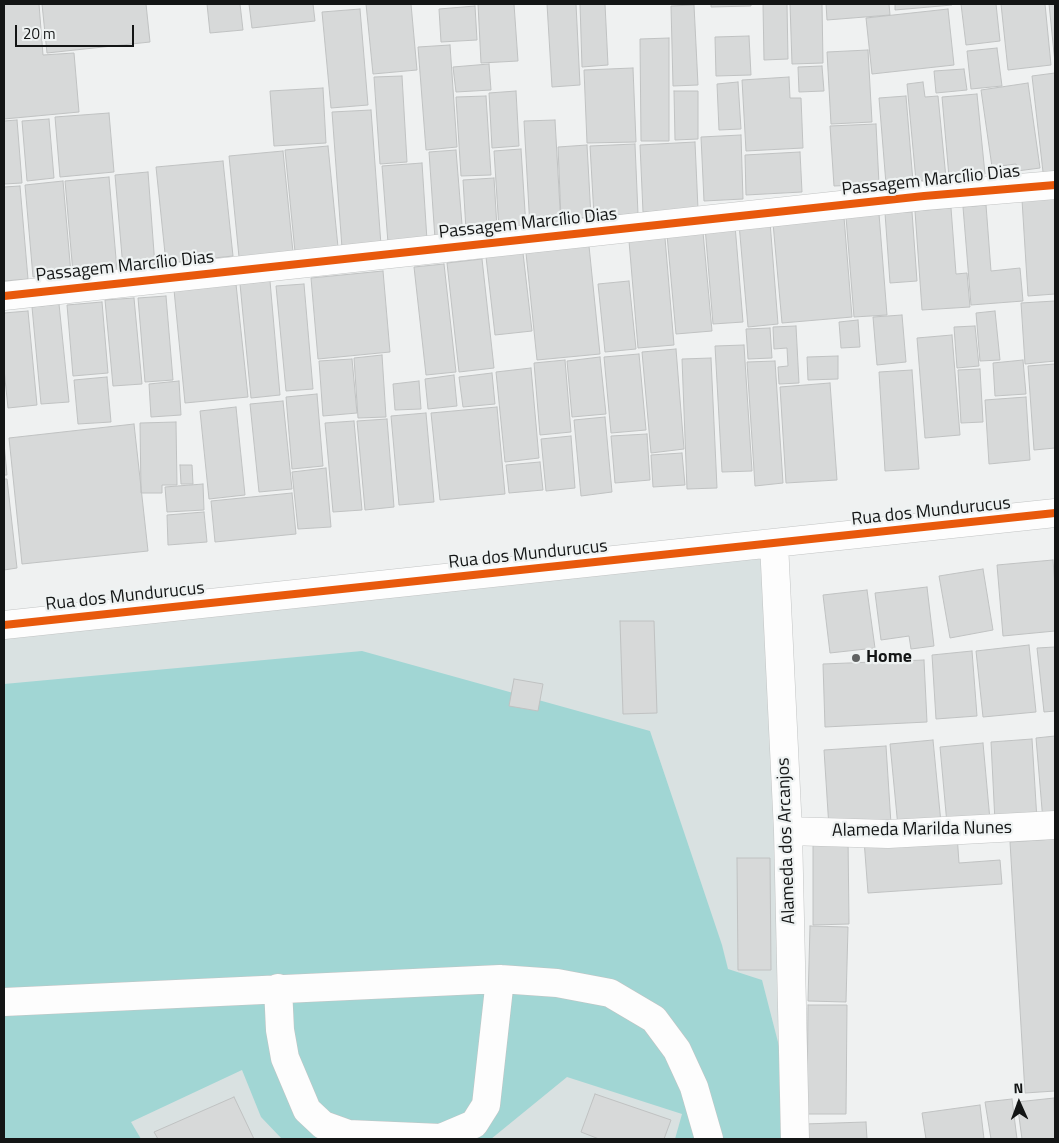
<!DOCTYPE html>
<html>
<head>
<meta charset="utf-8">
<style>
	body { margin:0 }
	#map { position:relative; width:1059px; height:1143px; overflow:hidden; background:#eff1f1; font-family:"Titillium Web",sans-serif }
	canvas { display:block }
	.frame { position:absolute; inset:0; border:5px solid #131515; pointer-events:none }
	.north { position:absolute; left:994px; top:1078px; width:50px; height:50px; -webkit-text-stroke:4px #eef2f2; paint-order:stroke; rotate:358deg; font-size:14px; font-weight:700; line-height:20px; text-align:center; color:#131515 }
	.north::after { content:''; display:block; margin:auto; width:18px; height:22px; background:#131515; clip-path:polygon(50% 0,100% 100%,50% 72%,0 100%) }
	.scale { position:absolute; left:15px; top:25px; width:119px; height:22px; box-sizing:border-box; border:2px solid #131515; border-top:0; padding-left:6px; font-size:15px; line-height:18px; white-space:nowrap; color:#131515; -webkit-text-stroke:4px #eef2f2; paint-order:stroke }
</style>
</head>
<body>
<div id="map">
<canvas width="1059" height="1143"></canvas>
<div class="frame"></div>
<div class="north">N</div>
<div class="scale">20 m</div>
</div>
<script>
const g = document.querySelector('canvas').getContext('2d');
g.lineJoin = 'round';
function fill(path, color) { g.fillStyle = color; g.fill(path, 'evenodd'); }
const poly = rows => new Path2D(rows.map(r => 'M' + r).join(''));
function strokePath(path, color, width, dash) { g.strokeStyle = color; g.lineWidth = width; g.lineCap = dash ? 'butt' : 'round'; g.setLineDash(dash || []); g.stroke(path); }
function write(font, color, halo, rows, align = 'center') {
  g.font = font + ' "Titillium Web",sans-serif'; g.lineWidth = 4.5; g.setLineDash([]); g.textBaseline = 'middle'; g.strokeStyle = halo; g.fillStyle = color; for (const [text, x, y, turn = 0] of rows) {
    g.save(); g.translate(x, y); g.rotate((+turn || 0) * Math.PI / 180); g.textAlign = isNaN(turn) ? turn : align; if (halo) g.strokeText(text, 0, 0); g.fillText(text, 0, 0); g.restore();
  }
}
fill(poly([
	[774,543,795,1139,4,1139,4,625]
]), '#d9e1e1');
fill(poly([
	[362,651,650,731,722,945,728,969,762,980,788,1081,783,1139,675,1139,682,1114,567,1077,491,1139,282,1139,261,1117,242,1070,131,1122,141,1139,4,1139,4,684]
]), '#a1d6d4');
const building = poly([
	[4,4,39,4,43,55,74,53,79,112,4,119,4,4],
	[42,4,146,4,150,42,47,53,42,4],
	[207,4,240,4,243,30,210,33,207,4],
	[249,4,313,4,315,21,252,28,249,4],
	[366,4,411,4,417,70,373,74,366,4],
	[478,4,514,4,518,61,481,63,478,4],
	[547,4,576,4,580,85,552,87,547,4],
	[580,4,605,4,608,65,582,67,580,4],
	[711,4,751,4,751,6,711,7,711,4],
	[763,4,787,4,788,59,764,60,763,4],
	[790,4,822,4,823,63,792,64,790,4],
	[826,4,889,4,890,15,827,20,826,4],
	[895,4,952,4,952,5,895,10,895,4],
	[961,4,996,4,1000,41,966,45,961,4],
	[1001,4,1045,4,1051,65,1008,70,1001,4],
	[1049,4,1055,4,1055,63,1049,4],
	[694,5,698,85,673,86,671,6,694,5],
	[475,6,477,40,441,42,439,9,475,6],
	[360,9,368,105,331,108,322,12,360,9],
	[948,9,954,65,872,74,866,18,948,9],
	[749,36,751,75,716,76,715,37,749,36],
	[669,38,669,141,641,141,640,39,669,38],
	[450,45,457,147,426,150,418,47,450,45],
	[997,48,1002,86,971,89,967,51,997,48],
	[868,50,872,122,831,124,827,52,868,50],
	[489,64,491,90,456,92,453,67,489,64],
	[822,66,824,91,799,92,798,67,822,66],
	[633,68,636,142,587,143,584,70,633,68],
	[964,69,967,90,936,93,934,71,964,69],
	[1055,73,1055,171,1043,172,1032,76,1055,73],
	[402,76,407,162,380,164,374,77,402,76],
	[789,77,790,98,801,98,803,148,746,151,742,80,789,77],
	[738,82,741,129,719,130,717,84,738,82],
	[923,82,925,97,938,96,946,178,916,181,907,84,923,82],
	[1028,83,1040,168,1017,171,1016,164,992,167,981,90,1028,83],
	[323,88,326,143,274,146,270,91,323,88],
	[516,91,519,146,492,148,489,93,516,91],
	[674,91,698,91,698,139,675,140,674,91],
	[977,94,985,174,949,177,942,97,977,94],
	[486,96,491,175,461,176,456,97,486,96],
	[906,96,913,182,886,184,879,98,906,96],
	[371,110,381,245,342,248,332,112,371,110],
	[109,113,114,172,60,177,55,117,109,113],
	[49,119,54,178,27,181,22,121,49,119],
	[17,120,22,183,4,184,4,121,17,120],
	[555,120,561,226,530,228,524,121,555,120],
	[876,124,879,184,834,186,830,126,876,124],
	[741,135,743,199,704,201,701,137,741,135],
	[695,142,698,209,643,212,640,145,695,142],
	[635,144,638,214,594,216,590,146,635,144],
	[587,145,591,217,561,219,558,147,587,145],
	[328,146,338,247,295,252,285,150,328,146],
	[521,149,526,227,499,229,494,151,521,149],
	[456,150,463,237,435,239,429,152,456,150],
	[283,151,293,252,239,257,229,156,283,151],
	[800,152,802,192,746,195,745,155,800,152],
	[223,161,233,256,166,263,156,167,223,161],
	[422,163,427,240,388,243,382,166,422,163],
	[148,172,155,266,123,268,115,175,148,172],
	[109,177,117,270,73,273,65,181,109,177],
	[494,178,497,228,466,230,463,180,494,178],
	[63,181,71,274,33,277,25,185,63,181],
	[20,186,28,279,4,281,4,187,20,186],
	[1055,198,1055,294,1028,296,1022,200,1055,198],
	[986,205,991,271,1020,268,1023,301,971,305,963,207,986,205],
	[951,208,956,274,967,273,970,307,922,310,915,211,951,208],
	[912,212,917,281,890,283,885,213,912,212],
	[879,214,887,315,854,317,846,217,879,214],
	[844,217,852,317,782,323,773,223,844,217],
	[770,222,778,324,748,327,739,224,770,222],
	[735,225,743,322,713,324,705,227,735,225],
	[703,232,712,331,676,334,667,235,703,232],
	[665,238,674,345,638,348,629,241,665,238],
	[589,246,600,354,537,360,526,253,589,246],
	[523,253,532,331,495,335,486,257,523,253],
	[482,259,494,368,459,372,447,263,482,259],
	[444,264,456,372,426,375,414,267,444,264],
	[383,271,390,352,318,359,311,278,383,271],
	[270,281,280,395,251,398,240,284,270,281],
	[629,281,636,349,605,352,598,284,629,281],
	[236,284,248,397,185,403,174,290,236,284],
	[304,284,313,389,286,391,276,286,304,284],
	[166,296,173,380,145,382,138,298,166,296],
	[134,298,142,384,113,386,105,300,134,298],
	[1055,301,1055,361,1025,364,1021,303,1055,301],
	[102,302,108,373,73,376,67,305,102,302],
	[59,304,69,402,41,404,32,307,59,304],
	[28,311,37,405,8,408,4,369,4,313,28,311],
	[995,311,1000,360,980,361,976,313,995,311],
	[902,315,906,362,877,365,873,317,902,315],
	[858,320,860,347,841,348,839,322,858,320],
	[796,326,799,383,779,384,778,367,788,366,787,348,774,349,773,327,796,326],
	[975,326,979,366,957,368,954,327,975,326],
	[770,328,772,358,748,359,746,329,770,328],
	[952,335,960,435,925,438,917,338,952,335],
	[744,345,752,471,722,472,715,346,744,345],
	[676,349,684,449,651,453,642,352,676,349],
	[639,354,646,430,611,433,604,357,639,354],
	[382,355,386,417,358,418,354,358,382,355],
	[838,356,838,379,808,380,807,357,838,356],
	[600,357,606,414,572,417,567,361,600,357],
	[711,358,717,488,687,489,682,359,711,358],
	[352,359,357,413,323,416,319,361,352,359],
	[565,360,571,432,540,435,534,363,565,360],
	[1023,360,1026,394,995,396,993,363,1023,360],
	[775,361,783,483,755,486,747,362,775,361],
	[1055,364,1055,448,1034,450,1028,366,1055,364],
	[531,368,539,458,505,462,496,372,531,368],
	[980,369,983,422,961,423,958,370,980,369],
	[912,370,919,469,885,471,879,372,912,370],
	[492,373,495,404,463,407,459,377,492,373],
	[454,375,457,406,428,409,425,379,454,375],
	[107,377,111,422,78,424,74,380,107,377],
	[179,381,181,415,151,417,149,384,179,381],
	[419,381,421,409,395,410,393,384,419,381],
	[830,383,837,480,786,483,780,387,830,383],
	[317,394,323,466,292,469,286,397,317,394],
	[1026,397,1030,460,989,464,985,400,1026,397],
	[283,401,292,489,259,492,250,404,283,401],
	[236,407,245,495,209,499,200,411,236,407],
	[497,407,505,494,440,500,431,413,497,407],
	[426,413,434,502,399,505,391,416,426,413],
	[605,417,612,492,581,496,574,420,605,417],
	[387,419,394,507,365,510,357,421,387,419],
	[354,421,362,510,333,512,325,423,354,421],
	[176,422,177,485,162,485,162,493,141,493,140,423,176,422],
	[134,424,148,551,22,564,9,438,134,424],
	[647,434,650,480,615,483,611,436,647,434],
	[571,436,575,488,546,491,541,439,571,436],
	[4,443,7,475,4,475,4,443],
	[682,453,685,485,653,487,651,455,682,453],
	[540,462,543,490,509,493,506,465,540,462],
	[180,465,192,465,193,484,181,484,180,465],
	[326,468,331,527,298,529,292,472,326,468],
	[4,479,7,479,17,568,4,570,4,479],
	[203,484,204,510,167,512,165,487,203,484],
	[292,493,296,534,215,542,211,501,292,493],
	[204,512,207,542,168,545,167,515,204,512],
	[1053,560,1055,587,1055,631,1003,636,997,565,1053,560],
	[983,569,993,630,950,638,939,576,983,569],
	[927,587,934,646,911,649,909,636,881,640,875,593,927,587],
	[867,590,875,648,830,653,823,595,867,590],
	[620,621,654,621,657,713,623,714,620,621],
	[1029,645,1036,712,983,717,976,651,1029,645],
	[1055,647,1055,711,1044,712,1037,648,1055,647],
	[972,651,977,716,936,719,932,655,972,651],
	[924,660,927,722,825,727,823,664,924,660],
	[514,679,543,684,538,711,509,706,514,679],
	[1055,736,1055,820,1043,821,1036,738,1055,736],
	[1032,739,1037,820,995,822,991,742,1032,739],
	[933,740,941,823,898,827,890,744,933,740],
	[983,743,990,820,947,824,940,747,983,743],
	[886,746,891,824,829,828,824,750,886,746],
	[957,834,959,863,1000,860,1002,884,868,893,864,840,957,834],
	[813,836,848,836,849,924,813,925,813,836],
	[1055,839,1055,1091,1025,1093,1010,842,1055,839],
	[737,858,770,858,771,970,738,970,737,858],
	[810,926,848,927,846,1002,808,1001,810,926],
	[808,1005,847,1005,846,1114,807,1114,808,1005],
	[595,1094,671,1120,664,1139,599,1139,581,1132,595,1094],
	[234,1097,254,1139,158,1139,154,1132,234,1097],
	[1054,1098,1055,1139,1022,1139,1017,1102,1054,1098],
	[1012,1099,1017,1139,991,1139,985,1102,1012,1099],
	[980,1105,984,1139,926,1139,922,1113,980,1105],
	[866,1122,867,1139,805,1139,804,1124,866,1122]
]);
fill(building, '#d7d9d9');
strokePath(building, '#c0c2c2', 1);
const minor = poly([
	[4,296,924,196,1055,185],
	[774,543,788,831,795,1139],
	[4,625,1055,513],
	[788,831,888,834,1055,825],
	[278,988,280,1030,285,1058,307,1110,323,1125,348,1134,441,1138,474,1124,486,1105,500,979],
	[4,1002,500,979,557,983,610,993,654,1019,677,1050,694,1087,709,1139]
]);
strokePath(minor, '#c2c4c4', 29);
strokePath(minor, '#fdfdfd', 28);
strokePath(poly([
	[4,296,924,196,1055,185],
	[4,625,1055,513]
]), '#e8590c', 8);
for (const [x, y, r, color] of [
	[856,658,5,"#606262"]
]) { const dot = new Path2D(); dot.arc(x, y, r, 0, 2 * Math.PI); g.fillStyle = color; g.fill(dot); strokePath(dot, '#eef2f2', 2); }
write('18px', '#131515', '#eef2f2', [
	["Passagem Marcílio Dias",931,181,-6],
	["Passagem Marcílio Dias",528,224,-6],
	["Passagem Marcílio Dias",125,267,-6],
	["Rua dos Mundurucus",931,512,-6],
	["Rua dos Mundurucus",528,555,-6],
	["Rua dos Mundurucus",125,597,-6],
	["Alameda Marilda Nunes",922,830,-1],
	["Alameda dos Arcanjos",787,841,-92]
]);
write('bold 18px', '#131515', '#eef2f2', [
	["Home",866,658]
], 'left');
</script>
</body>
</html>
